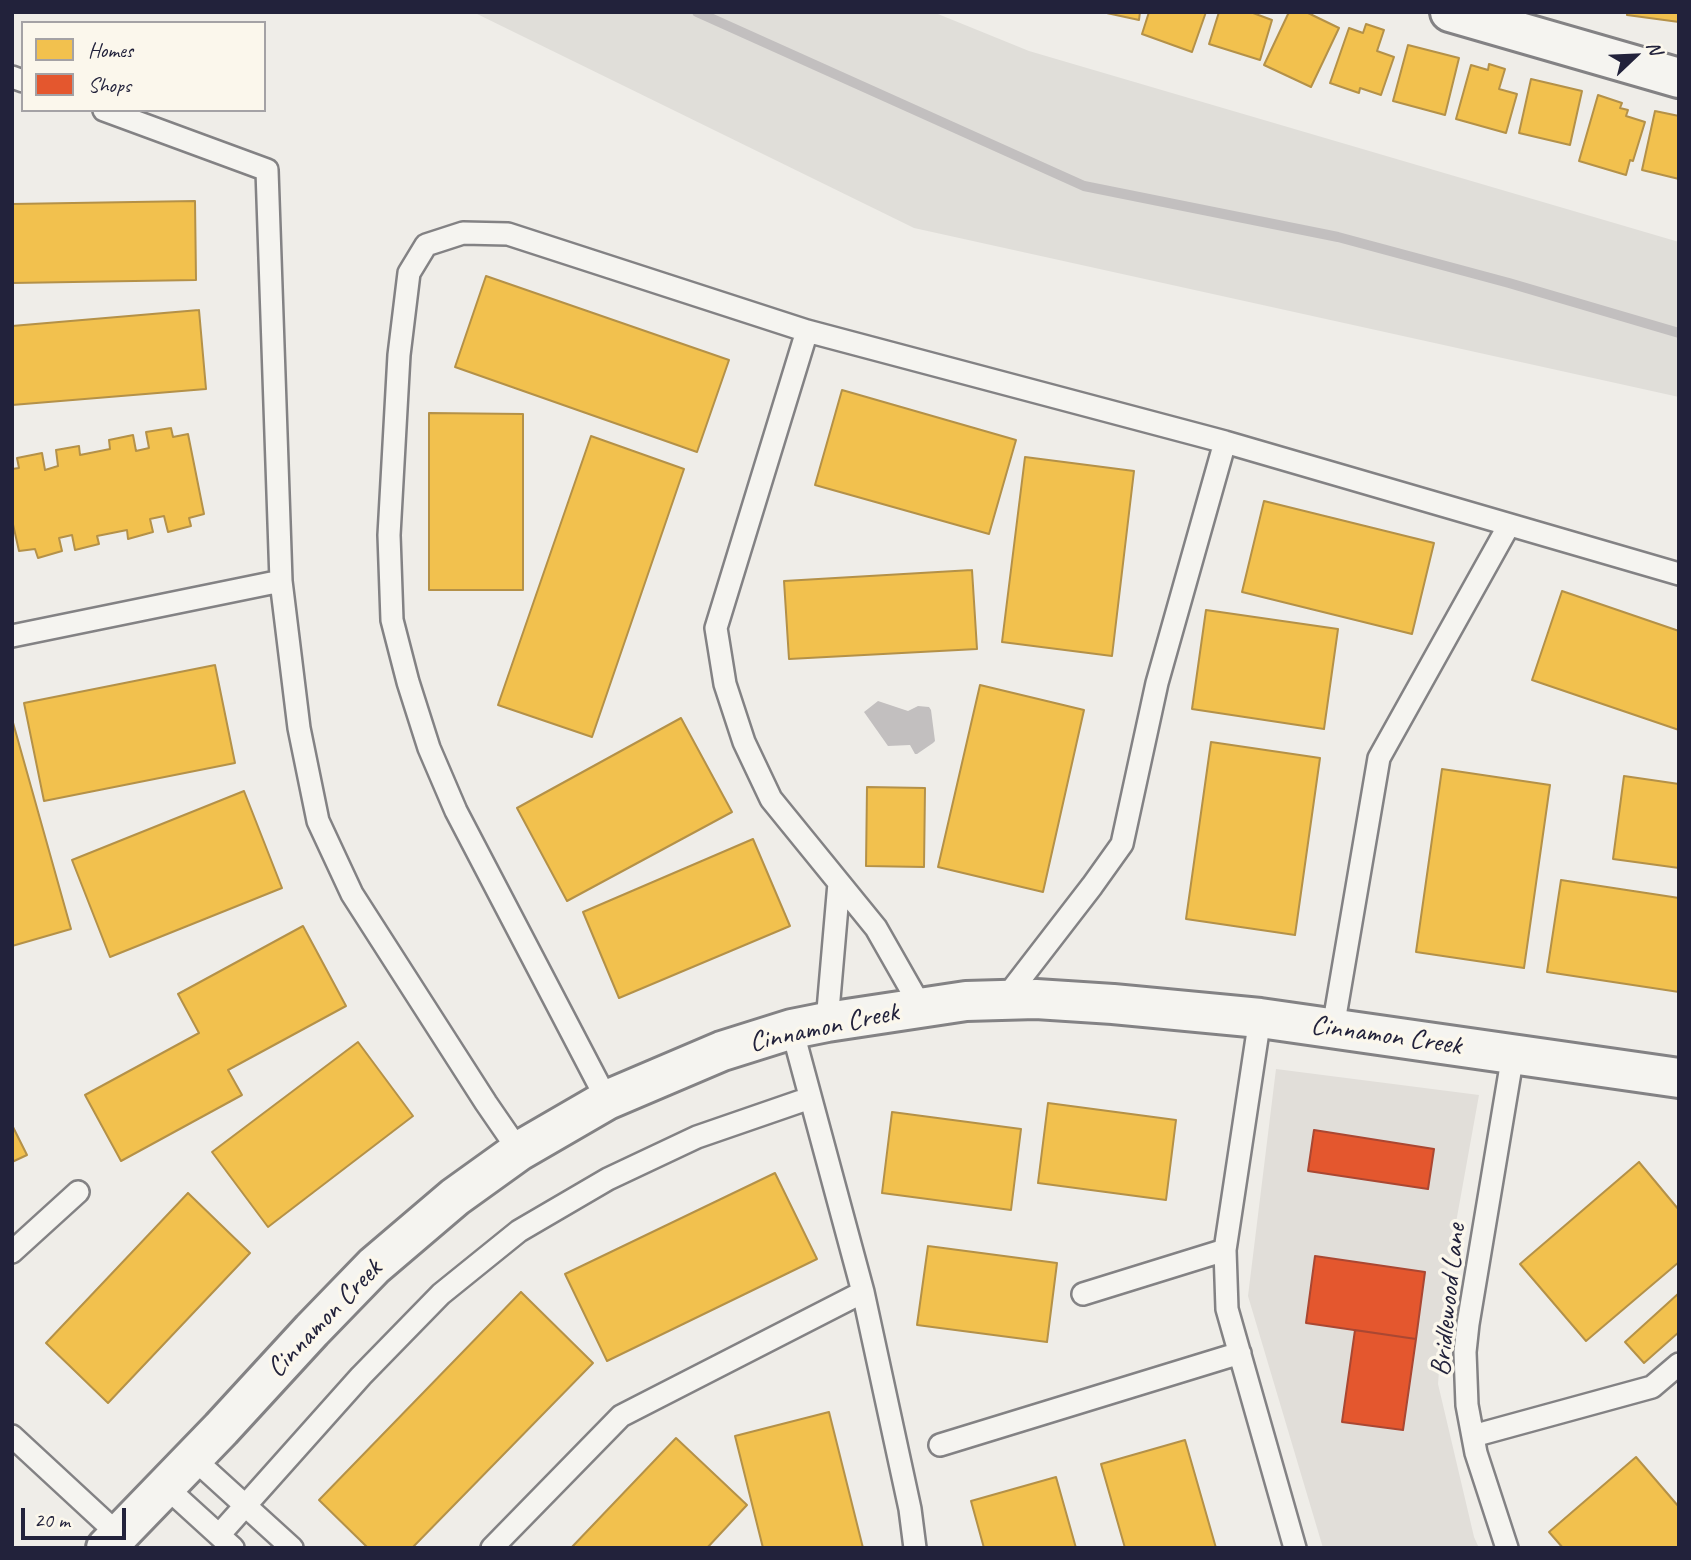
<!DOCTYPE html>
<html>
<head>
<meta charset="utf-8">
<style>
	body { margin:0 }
	#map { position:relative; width:1691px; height:1560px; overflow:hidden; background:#efede8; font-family:Caveat,sans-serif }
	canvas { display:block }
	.frame { position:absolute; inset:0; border:14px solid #22223b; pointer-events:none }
	.legend { position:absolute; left:21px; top:21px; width:245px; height:91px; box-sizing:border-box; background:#fbf7ec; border:2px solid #a4a2a5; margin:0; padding:9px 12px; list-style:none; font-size:21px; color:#22223b }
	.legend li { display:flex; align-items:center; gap:14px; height:35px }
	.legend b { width:35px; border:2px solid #a4a2a5 }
	.north { position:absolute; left:1600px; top:21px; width:70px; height:70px; -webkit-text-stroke:5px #fbf7ec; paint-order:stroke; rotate:67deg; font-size:19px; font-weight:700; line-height:28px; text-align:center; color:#22223b }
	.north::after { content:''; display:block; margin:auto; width:24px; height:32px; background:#22223b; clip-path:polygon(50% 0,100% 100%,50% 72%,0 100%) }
	.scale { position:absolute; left:21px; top:1508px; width:105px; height:32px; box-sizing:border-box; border:4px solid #22223b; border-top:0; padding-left:9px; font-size:21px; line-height:24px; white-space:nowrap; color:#22223b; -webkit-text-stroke:5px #fbf7ec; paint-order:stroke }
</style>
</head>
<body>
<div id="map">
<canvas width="1691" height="1560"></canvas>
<div class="frame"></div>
<ul class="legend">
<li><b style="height:19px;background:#f2c14e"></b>Homes</li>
<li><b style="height:19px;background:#e4572e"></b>Shops</li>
</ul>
<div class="north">N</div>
<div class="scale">20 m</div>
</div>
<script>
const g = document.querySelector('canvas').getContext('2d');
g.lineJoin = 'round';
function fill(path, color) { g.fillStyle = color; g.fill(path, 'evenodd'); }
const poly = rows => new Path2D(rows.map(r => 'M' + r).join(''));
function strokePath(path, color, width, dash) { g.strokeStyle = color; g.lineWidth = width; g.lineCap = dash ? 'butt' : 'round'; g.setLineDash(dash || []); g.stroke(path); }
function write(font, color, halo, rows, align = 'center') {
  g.font = font + ' Caveat,sans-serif'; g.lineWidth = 7; g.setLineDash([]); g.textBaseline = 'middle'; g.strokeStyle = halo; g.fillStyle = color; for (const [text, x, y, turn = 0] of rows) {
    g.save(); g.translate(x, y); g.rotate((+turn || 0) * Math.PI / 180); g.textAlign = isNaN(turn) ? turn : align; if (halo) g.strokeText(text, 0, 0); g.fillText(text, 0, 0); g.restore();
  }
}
fill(poly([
	[1276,1069,1479,1095,1446,1278,1438,1384,1474,1537,1479,1548,1323,1548,1248,1296]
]), '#e1ded9');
fill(poly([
	[473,12,933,12,1029,51,1679,242,1679,397,914,228]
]), '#e0ded9');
fill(poly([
	[878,701,908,711,918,706,929,707,931,710,935,741,933,743,917,754,915,754,910,745,888,746,864,712]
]), '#c2bfbf');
const homes = poly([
	[1102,12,1140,12,1139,20,1102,12],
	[1149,12,1206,12,1192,52,1142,34,1149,12],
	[1219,12,1253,12,1253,13,1272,20,1260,60,1209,44,1219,12],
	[1289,12,1306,12,1339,28,1311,87,1264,65,1289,12],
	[1627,12,1679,12,1679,22,1627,15,1627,12],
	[1366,24,1384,30,1377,51,1394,57,1381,95,1360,88,1359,93,1330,83,1349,28,1363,33,1366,24],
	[1408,45,1459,58,1445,115,1393,101,1408,45],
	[1489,64,1505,69,1499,89,1517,94,1506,133,1456,119,1471,65,1488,70,1489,64],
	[1531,79,1582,91,1570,145,1519,133,1531,79],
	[1598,95,1622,103,1620,108,1628,110,1626,116,1645,122,1633,161,1630,160,1626,175,1579,161,1598,95],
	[1655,111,1679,116,1679,179,1642,170,1655,111],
	[195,201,196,280,12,283,12,204,195,201],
	[486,276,729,360,697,452,455,367,486,276],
	[199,310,206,389,12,405,12,326,199,310],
	[842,390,1016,440,989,534,815,485,842,390],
	[429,413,523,414,523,590,429,590,429,413],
	[171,428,173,437,188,434,204,514,189,518,191,526,168,532,164,516,150,519,153,532,128,539,127,530,97,536,99,544,75,550,72,535,59,538,62,551,38,558,35,549,19,551,12,520,12,469,19,468,17,458,42,453,45,470,58,466,56,450,79,446,80,455,110,449,109,440,133,435,136,451,149,448,146,432,171,428],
	[591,436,684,469,592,737,498,705,591,436],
	[1025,457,1134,471,1112,656,1002,642,1025,457],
	[1264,501,1434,543,1412,634,1242,592,1264,501],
	[972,570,977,649,789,659,784,581,972,570],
	[1562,591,1679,631,1679,730,1532,680,1562,591],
	[1206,610,1338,629,1324,729,1192,709,1206,610],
	[215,665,235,763,44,801,24,703,215,665],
	[980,685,1084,710,1043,892,938,867,980,685],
	[681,718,732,812,567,901,517,808,681,718],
	[12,719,71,929,12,946,12,719],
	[1211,742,1320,758,1295,935,1186,919,1211,742],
	[1442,769,1550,785,1524,968,1416,952,1442,769],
	[1624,776,1679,784,1679,868,1613,859,1624,776],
	[867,787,925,788,924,867,866,866,867,787],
	[244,791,282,888,110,957,72,860,244,791],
	[753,839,790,926,619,998,583,912,753,839],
	[1561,880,1679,898,1679,992,1547,972,1561,880],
	[303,926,346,1006,228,1070,242,1095,121,1161,85,1095,199,1033,178,994,303,926],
	[358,1042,413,1116,268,1227,212,1152,358,1042],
	[1048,1103,1176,1120,1166,1200,1038,1183,1048,1103],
	[892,1112,1021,1129,1011,1210,882,1193,892,1112],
	[12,1125,27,1155,12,1162,12,1125],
	[1639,1162,1679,1210,1679,1262,1586,1341,1520,1264,1639,1162],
	[775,1173,817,1259,607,1361,565,1274,775,1173],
	[188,1193,250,1253,108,1403,46,1343,188,1193],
	[928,1246,1057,1263,1047,1342,917,1325,928,1246],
	[521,1292,593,1363,412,1548,368,1548,319,1500,521,1292],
	[1679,1293,1679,1332,1644,1363,1625,1342,1679,1293],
	[829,1412,863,1548,763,1548,735,1436,829,1412],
	[676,1438,747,1505,707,1548,571,1548,676,1438],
	[1185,1440,1216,1548,1125,1548,1101,1464,1185,1440],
	[1636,1457,1679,1507,1679,1548,1563,1548,1549,1532,1636,1457],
	[1056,1477,1076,1548,984,1548,971,1501,1056,1477]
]);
fill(homes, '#f2c14e');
strokePath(homes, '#b49148', 2);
const shops = poly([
	[1314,1130,1434,1149,1428,1189,1308,1171,1314,1130],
	[1315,1256,1425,1272,1416,1339,1306,1323,1315,1256],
	[1355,1330,1416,1339,1403,1430,1342,1422,1355,1330]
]);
fill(shops, '#e4572e');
strokePath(shops, '#aa4732', 2);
strokePath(poly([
	[697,12,1084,186,1338,237,1509,283,1679,333]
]), '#c2bfbf', 10);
const service = poly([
	[12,77,23,81],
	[104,110,267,170,281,581,299,728,318,821,352,894,486,1103,519,1151],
	[807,331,716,628,725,684,744,742,771,799,876,928,921,1007],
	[12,636,281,581],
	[1004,1000,1092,886,1122,844,1157,683,1225,442],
	[1260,1018,1225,1250,1227,1309,1295,1548],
	[827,1022,839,883],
	[1333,1028,1379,758,1509,525],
	[792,1029,863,1292,910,1509,915,1548],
	[607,1100,456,811,429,748,408,682,392,620,389,535,399,355,409,273,426,245,463,233,508,234,807,331,1225,442,1679,574],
	[12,1252,78,1192],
	[1083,1294,1225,1250],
	[12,1436,119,1535],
	[1473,1436,1652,1387,1679,1364],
	[940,1445,1240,1353],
	[193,1458,292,1548],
	[166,1487,233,1548],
	[219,1535,361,1376,441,1294,519,1231,608,1179,697,1137,810,1098],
	[492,1548,621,1416,863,1292],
	[1507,1548,1476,1453,1467,1405,1465,1352,1468,1324,1513,1054]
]);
const minor = poly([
	[1450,12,1679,78]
]);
const tertiary = poly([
	[106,1548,221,1429,312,1330,374,1266,455,1197,519,1151,607,1100,722,1051,792,1029,827,1022,966,1001,1036,999,1113,1004,1260,1018,1679,1078]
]);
strokePath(service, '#838284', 26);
strokePath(minor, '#838284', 44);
strokePath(tertiary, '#838284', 44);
strokePath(service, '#f5f4f0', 21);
strokePath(minor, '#f5f4f0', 38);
strokePath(tertiary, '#f5f4f0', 38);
write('28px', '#22223b', '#fbf7ec', [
	["Cinnamon Creek",824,1028,-12],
	["Cinnamon Creek",1386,1036,8],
	["Bridlewood Lane",1449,1300,-84],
	["Cinnamon Creek",325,1319,-46]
]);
</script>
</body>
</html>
